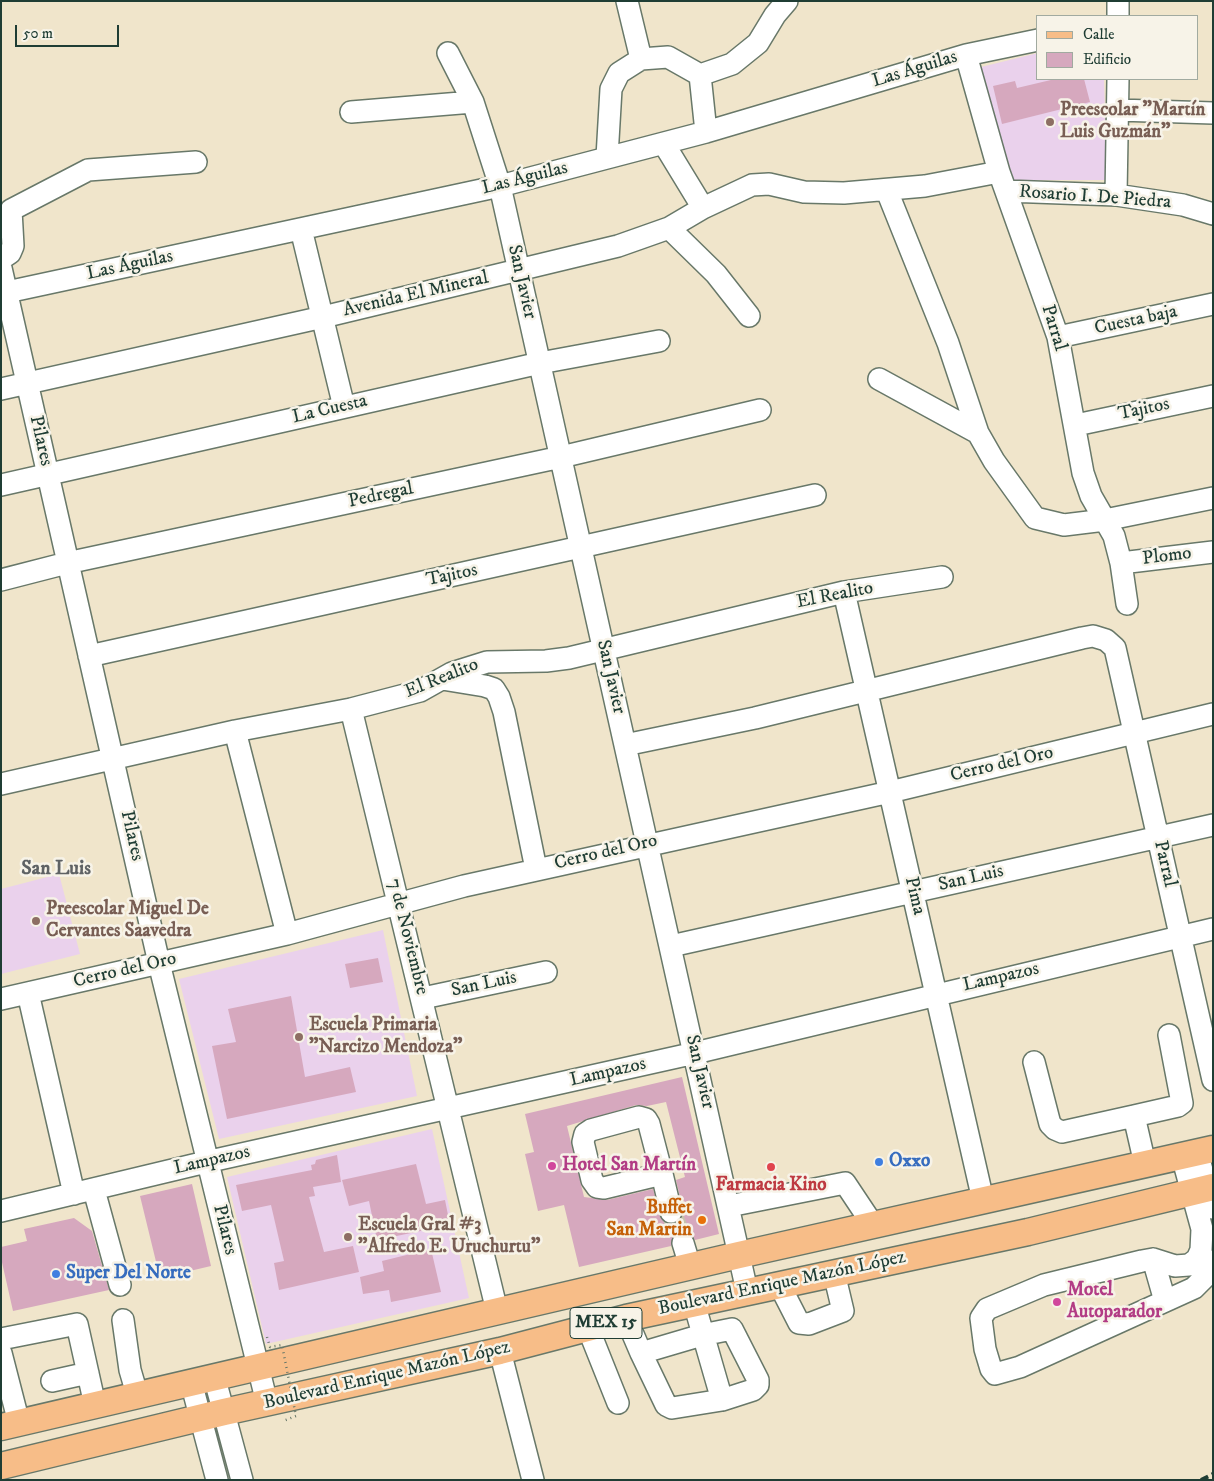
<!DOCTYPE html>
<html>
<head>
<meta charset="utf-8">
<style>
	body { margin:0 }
	#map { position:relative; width:1214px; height:1481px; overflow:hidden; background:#f0e5cb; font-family:"IM FELL DW Pica",serif }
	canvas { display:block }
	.frame { position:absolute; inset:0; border:2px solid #1f3d34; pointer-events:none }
	.legend { position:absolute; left:1036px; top:15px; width:162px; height:65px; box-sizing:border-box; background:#f7f3e8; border:1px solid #a1aaa0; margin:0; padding:6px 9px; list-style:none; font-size:15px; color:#1f3d34 }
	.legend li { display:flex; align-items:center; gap:10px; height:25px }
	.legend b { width:25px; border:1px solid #a1aaa0 }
	.scale { position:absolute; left:15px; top:25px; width:104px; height:22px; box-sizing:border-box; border:2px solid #1f3d34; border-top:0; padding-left:6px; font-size:15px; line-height:18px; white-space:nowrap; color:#1f3d34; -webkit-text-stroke:4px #f7f3e8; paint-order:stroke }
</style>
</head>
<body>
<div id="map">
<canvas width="1214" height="1481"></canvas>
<div class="frame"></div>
<ul class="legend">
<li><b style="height:6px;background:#f7bd88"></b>Calle</li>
<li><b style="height:14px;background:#d6a8be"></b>Edificio</li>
</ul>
<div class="scale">50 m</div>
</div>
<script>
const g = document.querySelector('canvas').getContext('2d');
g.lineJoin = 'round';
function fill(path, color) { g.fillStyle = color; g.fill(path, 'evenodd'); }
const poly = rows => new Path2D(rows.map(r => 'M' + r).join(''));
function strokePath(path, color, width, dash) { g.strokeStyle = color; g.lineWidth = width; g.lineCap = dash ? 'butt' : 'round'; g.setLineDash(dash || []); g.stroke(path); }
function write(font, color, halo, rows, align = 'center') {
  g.font = font + ' "IM FELL DW Pica",serif'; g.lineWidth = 5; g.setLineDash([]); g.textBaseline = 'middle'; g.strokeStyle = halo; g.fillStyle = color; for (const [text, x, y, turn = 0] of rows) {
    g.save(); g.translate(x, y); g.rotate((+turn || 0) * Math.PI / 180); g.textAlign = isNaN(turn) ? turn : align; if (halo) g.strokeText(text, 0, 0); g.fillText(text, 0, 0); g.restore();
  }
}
fill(poly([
	[1038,53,1038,79,1104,79,1107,180,1007,180,981,67],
	[59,874,80,954,1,974,1,889],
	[383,930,417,1096,219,1139,179,979],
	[432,1129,469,1298,266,1344,227,1177]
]), '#ead1ec');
fill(poly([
	[1055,79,1084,79,1090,102,1002,124,993,86,1015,81,1017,88],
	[378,958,383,982,350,988,345,964],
	[291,996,305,1077,350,1067,356,1092,227,1119,212,1046,236,1042,228,1009],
	[682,1077,719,1234,695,1240,691,1234,680,1231,674,1235,671,1246,579,1267,564,1205,538,1211,525,1154,534,1152,525,1114],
	[666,1102,685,1177,676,1180,683,1210,680,1221,673,1224,662,1220,653,1189,607,1200,584,1197,567,1126,636,1105,647,1106],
	[337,1155,341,1182,313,1187,315,1196,309,1197,324,1252,353,1246,359,1272,279,1290,274,1263,284,1261,271,1205,242,1211,236,1185,312,1170,311,1165,315,1164,316,1160],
	[416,1164,426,1204,445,1200,450,1225,377,1240,369,1201,349,1206,342,1180],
	[192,1184,211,1266,160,1278,140,1196],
	[74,1218,92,1231,109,1290,13,1311,1,1258,1,1247,27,1241,24,1229],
	[431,1249,441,1292,391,1302,389,1290,363,1294,360,1277,384,1271,382,1261]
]), '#d6a8be');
strokePath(poly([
	[671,1212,683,1243]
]), '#c6c3ad', 21, [21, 11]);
const minor = poly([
	[627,1,641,59],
	[1118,16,1118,1],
	[448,53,473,102,500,186,747,1291],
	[966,55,999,172,1058,337,1083,473,1091,496,1114,536,1121,563,1127,604],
	[700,75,732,64,758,43,775,15,787,1],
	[1118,110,1213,113],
	[351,112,473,102],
	[664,144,703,208],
	[607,157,611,89,619,73,641,59,668,57,700,75,706,132],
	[887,191,948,343,978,433,994,461,1035,518,1064,525,1105,520,1213,498],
	[1006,191,1116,195,1183,205,1213,214],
	[1116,195,1118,79],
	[11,210,88,170,196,162],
	[669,228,716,274,749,316],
	[301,229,344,407],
	[1,259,10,253,13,246,11,210],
	[1,268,159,963,267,1403],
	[7,292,500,186,706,132,966,55,1038,40],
	[1058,337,1213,304],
	[879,379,978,433],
	[1,389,323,317,618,246,669,228,703,208,752,185,769,184,804,192,844,193,925,186,999,172],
	[1076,425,1213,396],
	[1,485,540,363,659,341],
	[1121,563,1213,552],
	[1,580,67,563,561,457,760,410],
	[844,592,983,1200],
	[89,656,815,495],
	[442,679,485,686,494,689,499,697,504,712,536,869],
	[351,709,497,1311],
	[235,731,287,934],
	[625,745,755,718,1082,638,1093,636,1106,640,1115,648,1213,1080],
	[1,784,235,731,351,709,420,691,452,673,487,662,546,661,569,658,844,592,942,577],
	[671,946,1213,825],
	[28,993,74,1194],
	[423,998,546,972],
	[1,999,287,934,464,886,890,792,1213,714],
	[1034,1062,1050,1124,1055,1129,1062,1132,1134,1116,1178,1106,1182,1103,1169,1035],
	[1134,1116,1145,1164],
	[1197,1153,1213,1208],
	[1182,1156,1202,1229,1201,1250,1197,1259,1189,1265,1175,1266,1153,1259,1142,1261,1044,1285,987,1309,981,1318,985,1349,991,1369,995,1374,1020,1367,1194,1288,1206,1276,1213,1261],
	[662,1174,604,1188,597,1187,592,1180,583,1142,585,1134,591,1130,639,1117,646,1119,649,1124,662,1174,671,1212],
	[94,1190,120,1285],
	[729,1206,845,1183,873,1225],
	[1,1211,206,1162,695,1053,1213,929],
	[683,1243,690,1266],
	[1153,1259,1165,1301],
	[779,1284,799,1323,809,1324,843,1311,834,1273],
	[694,1303,722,1400],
	[626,1318,641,1353,666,1405,672,1408,722,1400,753,1390,758,1385,758,1380,732,1329,702,1335,641,1353],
	[123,1320,130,1370,137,1394],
	[588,1328,618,1403],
	[1,1339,77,1324,95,1405],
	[500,1351,533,1480],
	[1,1353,19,1423],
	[214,1376,242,1480],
	[52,1381,88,1373],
	[191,1382,217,1480]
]);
const major = poly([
	[1,1427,739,1255,1213,1149],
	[1,1466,224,1412,500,1351,626,1318,1028,1232,1213,1187]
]);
strokePath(minor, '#687869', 24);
strokePath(major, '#687869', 29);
strokePath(minor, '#fff', 21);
strokePath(major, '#f7bd88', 26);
strokePath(poly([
	[1201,1480,1213,1474]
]), '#1f3d34', 4, [8, 4]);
strokePath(poly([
	[267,1337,270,1347,282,1345,296,1416,283,1421]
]), '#687869', 2.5, [1, 4]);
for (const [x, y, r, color] of [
	[1050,122,5,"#8d6e63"],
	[36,921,5,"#8d6e63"],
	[299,1037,5,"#8d6e63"],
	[879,1162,5,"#3f7fe0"],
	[552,1166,5,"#d1479c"],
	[771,1167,5,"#e0444e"],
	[702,1220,5,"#e8710a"],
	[348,1237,5,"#8d6e63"],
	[56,1274,5,"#3f7fe0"],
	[1057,1302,5,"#d1479c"]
]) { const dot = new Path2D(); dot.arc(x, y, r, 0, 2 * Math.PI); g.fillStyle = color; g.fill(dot); strokePath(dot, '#f7f3e8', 2); }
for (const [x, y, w] of [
	[606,1323,72]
]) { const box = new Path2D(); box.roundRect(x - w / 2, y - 15.5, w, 31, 4); g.fillStyle = '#f7f3e8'; g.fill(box); strokePath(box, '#1f3d34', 1); }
write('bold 18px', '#1f3d34', null, [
	["MEX 15",606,1323]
]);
write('19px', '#1f3d34', '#f7f3e8', [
	["Las Águilas",915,70,-17],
	["Las Águilas",525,179,-14],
	["Rosario I. De Piedra",1095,198,4],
	["Las Águilas",130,266,-12],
	["San Javier",521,282,77],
	["Avenida El Mineral",416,295,-13],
	["Cuesta baja",1136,321,-12],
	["Parral",1053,328,73],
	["La Cuesta",330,410,-13],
	["Tajitos",1144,410,-12],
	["Pilares",40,441,77],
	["Pedregal",381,496,-12],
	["Plomo",1167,557,-7],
	["Tajitos",452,576,-12],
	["El Realito",835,596,-11],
	["San Javier",610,677,77],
	["El Realito",442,679,-22],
	["Cerro del Oro",1002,765,-13],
	["Pilares",131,836,77],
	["Cerro del Oro",606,853,-13],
	["Parral",1164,864,77],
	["San Luis",971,879,-13],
	["Pima",914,896,77],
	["7 de Noviembre",407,937,76],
	["Cerro del Oro",125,971,-13],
	["Lampazos",1001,978,-13],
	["San Luis",484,985,-12],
	["San Javier",699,1072,77],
	["Lampazos",608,1073,-13],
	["Lampazos",212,1161,-13],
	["Pilares",224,1230,76],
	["Boulevard Enrique Mazón López",782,1284,-12],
	["Boulevard Enrique Mazón López",387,1376,-13]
]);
write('bold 19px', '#785e54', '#f7f3e8', [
	["Preescolar \"Martín",1060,111],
	["Luis Guzmán\"",1060,133],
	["Preescolar Miguel De",46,910],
	["Cervantes Saavedra",46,932],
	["Escuela Primaria",309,1026],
	["\"Narcizo Mendoza\"",309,1048],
	["Escuela Gral #3",358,1226],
	["\"Alfredo E. Uruchurtu\"",358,1248]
], 'left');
write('bold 19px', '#366cbe', '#f7f3e8', [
	["Oxxo",889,1162],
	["Super Del Norte",66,1274]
], 'left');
write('bold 19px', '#b23c85', '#f7f3e8', [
	["Hotel San Martín",562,1166],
	["Motel",1067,1291],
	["Autoparador",1067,1313]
], 'left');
write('bold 19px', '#be3a42', '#f7f3e8', [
	["Farmacia Kino",771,1186]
]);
write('bold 19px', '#c56008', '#f7f3e8', [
	["Buffet",692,1209],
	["San Martin",692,1231]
], 'right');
write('bold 20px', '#5f6264', '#f7f3e8', [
	["San Luis",56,870]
]);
</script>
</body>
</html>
